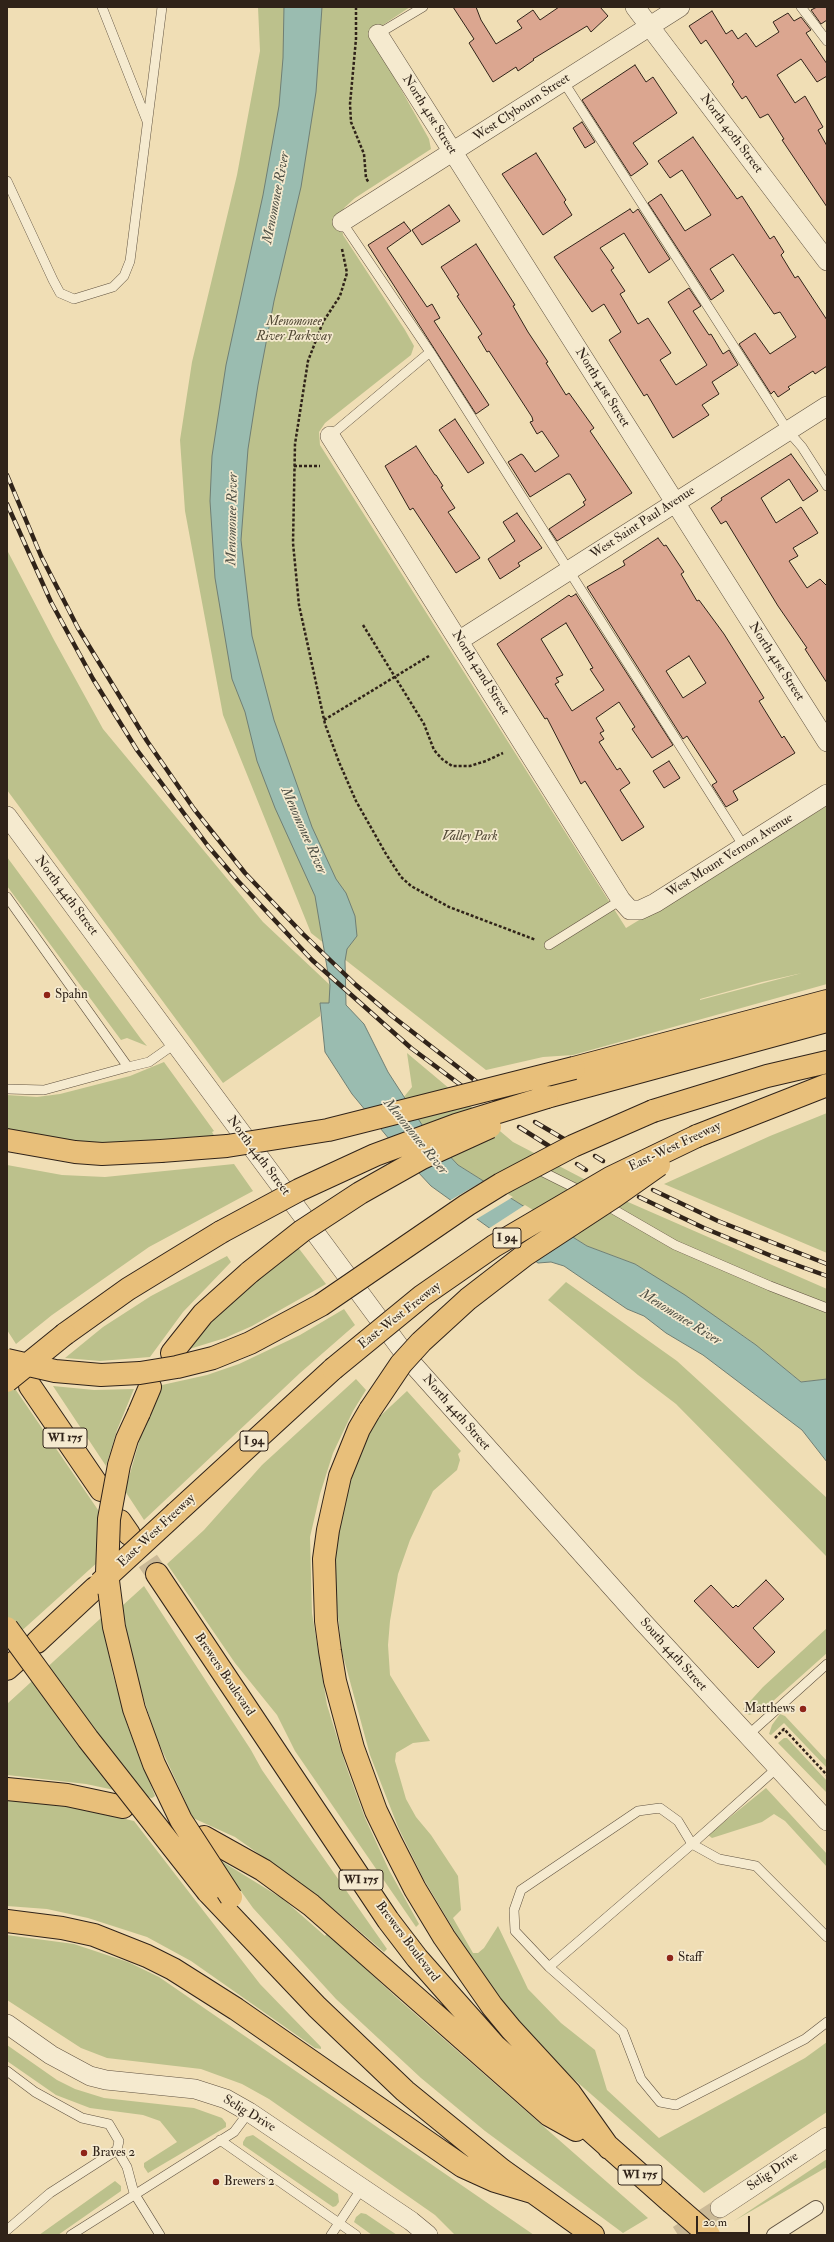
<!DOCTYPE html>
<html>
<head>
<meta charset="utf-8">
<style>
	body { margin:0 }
	#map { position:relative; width:834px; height:2242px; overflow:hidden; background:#f0deb5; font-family:"IM FELL Double Pica",serif }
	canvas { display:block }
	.frame { position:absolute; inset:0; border:8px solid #302319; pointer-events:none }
	.scale { position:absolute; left:696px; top:2216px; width:54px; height:18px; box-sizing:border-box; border:2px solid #302319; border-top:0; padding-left:5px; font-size:12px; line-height:14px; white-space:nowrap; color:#302319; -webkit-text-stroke:3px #f5eacf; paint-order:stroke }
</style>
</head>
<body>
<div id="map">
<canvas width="834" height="2242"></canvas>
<div class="frame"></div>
<div class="scale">20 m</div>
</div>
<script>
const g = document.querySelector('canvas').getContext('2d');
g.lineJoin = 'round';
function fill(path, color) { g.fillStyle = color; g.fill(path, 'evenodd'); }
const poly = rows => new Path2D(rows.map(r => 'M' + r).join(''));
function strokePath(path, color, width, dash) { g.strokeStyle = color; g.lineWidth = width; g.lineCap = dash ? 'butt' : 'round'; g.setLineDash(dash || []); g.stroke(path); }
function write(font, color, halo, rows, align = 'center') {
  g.font = font + ' "IM FELL Double Pica",serif'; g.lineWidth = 3.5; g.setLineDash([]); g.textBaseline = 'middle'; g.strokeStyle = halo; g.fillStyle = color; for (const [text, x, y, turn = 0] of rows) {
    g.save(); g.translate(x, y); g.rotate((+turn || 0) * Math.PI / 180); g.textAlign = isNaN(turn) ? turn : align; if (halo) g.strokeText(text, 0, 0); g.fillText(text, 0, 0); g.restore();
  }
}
fill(poly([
	[258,7,410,7,371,33,371,36,429,139,431,149,355,198,344,208,341,215,343,235,405,330,414,346,411,355,325,423,319,432,320,445,626,928,827,806,827,984,573,1055,543,1057,486,1070,311,933,223,715,185,511,180,440,192,362,237,175,260,51],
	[802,973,700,1000,700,999,762,982],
	[7,550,54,640,103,729,263,922,330,985,330,1003,320,1003,320,1016,223,1083,7,790],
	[7,857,141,1039,147,1046,127,1038,121,1040,7,886],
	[407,1053,513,1142,628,1202,827,1289,827,1379,801,1382,748,1339,635,1264,587,1246,458,1165,426,1131,403,1098,412,1087],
	[164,1062,214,1131,212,1132,215,1137,108,1146,7,1133,7,1095,37,1097,60,1094,130,1076],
	[827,1113,827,1253,664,1184,770,1136],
	[234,1164,253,1191,149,1247,52,1315,16,1344,7,1330,7,1165,62,1175,105,1177],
	[297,1246,326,1284,252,1326,225,1338,183,1351,232,1301],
	[227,1256,231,1262,183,1312,150,1357,100,1361,65,1358,103,1327,151,1296],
	[566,1282,677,1361,827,1498,827,1557,676,1404,638,1375,548,1300],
	[344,1309,355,1325,300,1373,144,1520,125,1491,141,1435,162,1385,207,1375,239,1364,300,1335],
	[7,1377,120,1542,7,1644],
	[356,1379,366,1390,353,1411,333,1453,320,1494,310,1537,312,1613,327,1705,346,1766,365,1818,389,1870,419,1924,416,1927,295,1751,277,1715,235,1663,167,1564,204,1530,262,1465],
	[53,1386,94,1390,134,1389,117,1430,106,1466],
	[407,1391,461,1451,458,1454,460,1460,457,1470,433,1491,410,1540,398,1574,390,1621,388,1645,390,1675,430,1741,413,1743,396,1753,395,1761,406,1799,416,1817,431,1835,458,1876,461,1910,453,1918,473,1953,478,1953,484,1948,498,1926,528,1989,561,2023,595,2050,607,2090,659,2138,805,2058,827,2042,827,2112,704,2193,552,2060,505,2005,476,1967,423,1878,398,1827,370,1755,342,1652,335,1590,335,1559,339,1528,348,1489,362,1447,377,1419],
	[144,1586,251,1750,262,1770,387,1949,384,1952,316,1894,266,1859,235,1837,193,1818,156,1737,134,1668,122,1606],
	[101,1618,113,1675,128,1727,155,1796,152,1798,86,1784,7,1775,7,1704],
	[827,1628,827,1653,763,1710,749,1715,743,1709,763,1687],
	[780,1714,785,1716,827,1761,827,1768,784,1723,771,1735,769,1734,772,1725],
	[784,1738,787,1738,827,1781,827,1793,778,1743],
	[766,1788,827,1854,827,1867,785,1821,774,1814,762,1822,712,1838,708,1835],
	[7,1800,40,1802,91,1811,134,1821,260,1984,321,2047,321,2049,315,2048,191,1961,147,1937,88,1918,47,1909,7,1906],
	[218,1859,283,1899,325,1936,327,1933,397,1998,648,2218,623,2233,485,2131,421,2078,336,1999,253,1908],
	[7,1935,74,1944,128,1962,159,1977,534,2235,455,2235,435,2215,269,2099,242,2084,201,2069,107,2058,81,2048,7,2000],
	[7,2045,57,2080,75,2089,104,2098,194,2108,222,2118,226,2123,226,2127,148,2173,144,2167,144,2163,177,2142,160,2121,143,2115,90,2108,56,2095,7,2061],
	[253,2135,338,2194,339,2202,336,2206,333,2207,243,2145,243,2142,246,2137],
	[827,2159,827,2167,734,2221],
	[115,2181,121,2186,121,2191,58,2235,39,2235],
	[361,2213,366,2214,397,2235,372,2235,354,2222,356,2217]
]), '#bcc18c');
const water = poly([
	[284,7,322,7,316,92,301,187,274,301,258,385,248,449,241,540,252,636,274,720,312,827,336,879,346,893,355,916,357,936,347,949,345,961,346,1005,364,1024,388,1072,426,1131,458,1165,587,1246,635,1264,685,1295,756,1345,801,1382,827,1379,827,1462,802,1430,703,1355,666,1333,644,1316,627,1309,564,1266,551,1262,538,1263,431,1186,404,1157,352,1094,325,1052,320,1003,329,1003,330,985,315,896,275,808,257,761,245,712,232,679,215,578,210,501,212,456,226,365,263,195,279,106,283,58,284,7]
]);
fill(water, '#9abcb0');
strokePath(water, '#707f74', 1);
fill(poly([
	[485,1180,513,1197,475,1220,449,1201],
	[525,1205,573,1235,533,1261,488,1229]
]), '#f0deb5');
const building = poly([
	[453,7,476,7,481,20,496,44,522,28,517,21,533,10,540,20,559,7,600,7,608,16,591,32,587,26,533,59,534,60,518,71,516,67,493,82,469,43,474,39,453,7],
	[817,7,827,7,827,20,821,24,811,10,817,7],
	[712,11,726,34,732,30,738,39,746,33,756,47,779,32,773,22,788,13,794,21,801,17,811,30,806,33,827,64,827,76,817,82,801,59,777,75,795,103,805,96,823,127,818,130,827,146,827,207,782,140,784,139,768,114,760,118,746,96,742,99,732,84,734,82,706,40,701,44,689,26,712,11],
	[635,65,646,82,653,77,677,113,633,143,648,164,631,176,582,100,635,65],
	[582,122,595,142,585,148,573,128,582,122],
	[693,137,737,199,742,196,770,239,774,236,784,252,781,255,795,278,798,276,827,320,827,366,815,374,813,371,788,387,790,389,778,397,774,391,771,394,739,344,755,333,770,354,796,337,780,312,774,314,733,254,710,269,724,291,711,300,648,203,661,194,685,231,711,215,682,170,670,178,658,161,693,137],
	[536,153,566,200,564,202,572,215,543,235,502,174,536,153],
	[449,205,460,221,422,245,412,230,449,205],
	[630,209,633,213,638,209,670,259,649,273,624,233,600,248,614,268,611,270,625,291,620,294,638,324,648,318,671,353,660,360,676,385,707,365,668,302,689,288,701,306,693,311,709,335,711,334,723,354,729,350,738,365,712,382,719,394,702,405,709,415,673,438,647,394,644,396,609,340,621,332,604,304,592,312,554,257,630,209],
	[404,222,411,231,387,248,427,307,432,304,440,318,434,321,489,405,476,414,368,245,404,222],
	[476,244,515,305,513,306,528,332,548,362,546,363,566,395,569,393,594,428,590,431,632,493,557,541,549,529,585,505,583,502,586,500,570,474,567,474,530,497,508,462,521,454,523,455,535,472,559,456,542,431,537,434,530,422,533,421,532,417,489,351,487,352,478,337,482,334,457,296,459,295,441,267,476,244],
	[455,419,484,463,468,473,439,430,455,419],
	[416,446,435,475,436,475,443,486,441,487,455,508,448,512,480,558,456,573,413,508,410,510,385,466,416,446],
	[791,454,818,491,803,501,789,479,761,498,776,523,801,507,818,533,793,548,798,556,789,561,807,588,820,579,827,586,827,683,805,649,807,648,778,606,726,521,721,524,711,508,722,500,721,498,791,454],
	[517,513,542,548,518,563,520,566,500,579,488,559,515,541,503,522,517,513],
	[658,538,664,546,666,545,684,572,681,574,697,601,699,600,724,634,764,698,759,701,782,738,784,736,795,753,733,791,738,800,726,807,712,785,717,782,687,736,683,739,587,587,625,565,623,561,658,538],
	[689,656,706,683,683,698,666,671,689,656],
	[576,594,673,745,652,758,632,729,635,727,619,702,596,718,604,731,600,733,604,739,599,742,617,770,620,768,630,783,620,790,644,827,622,841,585,781,581,784,547,718,545,719,497,644,569,595,571,597,576,594],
	[566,623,593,668,590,669,604,690,572,711,555,684,559,682,556,678,563,675,541,639,566,623],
	[669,761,680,778,664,788,653,771,669,761],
	[766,1580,784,1599,753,1628,775,1652,758,1668,694,1601,711,1585,733,1608,736,1605,738,1607,766,1580]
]);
fill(building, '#dba690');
strokePath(building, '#302319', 1);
strokePath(poly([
	[678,2235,720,2208]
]), '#cab996', 19, [19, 10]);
strokePath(poly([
	[129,1534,157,1574]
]), '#cab996', 22, [22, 11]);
const service = poly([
	[102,7,147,121],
	[801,7,827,41],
	[378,34,423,7],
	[563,81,788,431,802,447,827,486],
	[7,181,53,280,60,293,74,299,113,287,124,276,130,261,162,7],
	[342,222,430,352,745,848],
	[330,436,430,352],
	[7,897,128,1067,44,1090,7,1089],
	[549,945,621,900],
	[128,1067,149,1062,176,1043],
	[535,1168,583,1192],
	[604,1204,675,1245,770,1286,827,1308],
	[747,1736,827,1664],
	[827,1937,756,1866,719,1859,692,1844,678,1821,660,1808,638,1811,521,1890,514,1910,515,1931,549,1967,623,2032,641,2079,660,2102,676,2105,805,2039,827,2022],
	[549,1967,692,1844,777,1768],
	[7,2071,35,2092,82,2118,109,2124,119,2141,117,2150,127,2167,134,2193,160,2235],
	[220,2140,356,2235],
	[7,2230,50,2193,117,2150],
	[71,2235,234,2132,249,2112],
	[331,2235,362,2188]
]);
const pedestrian = poly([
	[774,2235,816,2208]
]);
const minor = poly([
	[635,7,827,261],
	[378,34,827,742],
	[342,222,680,7],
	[330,436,621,900,630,910,640,910,655,903,827,794],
	[460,640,827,406],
	[7,816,410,1361,643,1622,827,1821],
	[7,2024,51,2055,90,2076,106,2080,195,2089,226,2099,249,2112,411,2221,428,2235],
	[720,2208,827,2137]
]);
const motorway = poly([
	[574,1068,827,1001],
	[547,1097,827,1021],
	[653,1111,767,1076,827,1062],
	[697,1136,827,1085],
	[7,1140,75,1152,102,1154,161,1151],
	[65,1334,128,1289,221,1232],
	[172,1353,203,1314,250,1272],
	[30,1386,101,1490],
	[370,1410,359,1429,340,1476,328,1530,324,1559,326,1621,330,1651,335,1681,353,1748,376,1811,391,1842,415,1889,444,1937,492,2006,511,2029,570,2093,609,2148],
	[139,1413,150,1387],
	[176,1513,333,1369],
	[120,1521,129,1534],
	[157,1574,388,1920,417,1958,495,2046,671,2202],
	[37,1642,95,1588],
	[7,1669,16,1661],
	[7,1789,67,1795,123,1807],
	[204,1837,263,1870,311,1905,549,2115,576,2130],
	[208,1892,317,2007,405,2091,502,2170,593,2235],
	[7,1921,62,1928,94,1935,147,1956,173,1969,236,2009,462,2166,495,2181,532,2192]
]);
strokePath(service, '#605240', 10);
strokePath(pedestrian, '#605240', 16);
strokePath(minor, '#605240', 20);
strokePath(motorway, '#302319', 24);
strokePath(poly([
	[356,7,356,39,350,104,351,122,364,154,366,178,369,183],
	[342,249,347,273,340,296,323,322,308,361,295,444,293,543,299,605,325,724,339,762,356,801,386,854,401,877,411,886,449,907,536,940],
	[294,466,320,466],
	[363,625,424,724,434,750,442,759,452,766,470,766,486,761,503,753],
	[324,720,429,656],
	[775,1738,784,1729,827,1775]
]), '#302319', 2.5, [3, 2]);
strokePath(service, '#f5eacf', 9);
strokePath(pedestrian, '#f5eacf', 14);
strokePath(minor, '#f5eacf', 19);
strokePath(motorway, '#e8bf7a', 22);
const rail = poly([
	[7,475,41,556,78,628,147,741,194,809,245,873,303,934,356,985,392,1016,477,1082],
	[7,504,51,602,93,679,137,750,208,846,238,881,312,960,411,1048,462,1086],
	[535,1122,564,1139],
	[519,1127,549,1146],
	[595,1156,603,1161],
	[577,1164,586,1170],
	[653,1190,718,1221,827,1264],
	[639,1197,704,1228,774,1257,827,1276]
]);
strokePath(rail, '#302319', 4.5);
strokePath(rail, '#f5eacf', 3, [9]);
const motorwayBridge = poly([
	[161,1151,227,1146,328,1130,574,1068],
	[221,1232,299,1190,375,1155,456,1125,547,1097],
	[250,1272,302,1231,360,1193,422,1158,490,1127],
	[7,1360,55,1371,101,1375,140,1373,177,1367,213,1358,250,1343,321,1305,467,1205,501,1184,573,1146,653,1111],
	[333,1369,422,1296,494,1246,610,1178,697,1136],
	[7,1381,65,1334],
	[370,1410,401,1364,421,1342,468,1299,525,1255,615,1196,659,1165],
	[139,1413,127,1439,119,1465,109,1519,107,1573,114,1627,134,1709,154,1764,181,1820,231,1897],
	[100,1583,176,1513],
	[7,1628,88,1739,208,1892],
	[671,2202,709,2235]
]);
strokePath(motorwayBridge, '#302319', 24, []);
strokePath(motorwayBridge, '#e8bf7a', 22);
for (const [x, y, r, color] of [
	[47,995,4,"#8f2418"],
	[803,1709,4,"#8f2418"],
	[670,1958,4,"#8f2418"],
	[84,2153,4,"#8f2418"],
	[216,2182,4,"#8f2418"]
]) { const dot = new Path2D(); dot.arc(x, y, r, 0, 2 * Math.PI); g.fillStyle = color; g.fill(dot); strokePath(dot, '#f5eacf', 1.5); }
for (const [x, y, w] of [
	[507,1238,28],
	[65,1438,44],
	[254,1441,28],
	[361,1880,44],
	[640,2175,44]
]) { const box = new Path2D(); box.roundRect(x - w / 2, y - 10, w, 20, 3); g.fillStyle = '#f5eacf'; g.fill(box); strokePath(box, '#302319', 1); }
write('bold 12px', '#302319', null, [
	["I 94",507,1238],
	["WI 175",65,1438],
	["I 94",254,1441],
	["WI 175",361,1880],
	["WI 175",640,2175]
]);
write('13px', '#302319', '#f5eacf', [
	["West Clybourn Street",522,108,-33],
	["North 41st Street",429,115,58],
	["North 40th Street",731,134,53],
	["North 41st Street",602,388,58],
	["West Saint Paul Avenue",643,523,-33],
	["North 41st Street",776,662,57],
	["North 42nd Street",480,673,58],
	["West Mount Vernon Avenue",730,856,-32],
	["North 44th Street",66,896,53],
	["East-West Freeway",675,1147,-25],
	["North 44th Street",258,1156,53],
	["East-West Freeway",400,1316,-38],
	["North 44th Street",456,1413,49],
	["East-West Freeway",157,1531,-43],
	["South 44th Street",673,1655,48],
	["Brewers Boulevard",224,1675,56],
	["Brewers Boulevard",407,1942,53],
	["Selig Drive",249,2114,31],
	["Selig Drive",773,2172,-34]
]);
write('italic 13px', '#534a36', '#f5eacf', [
	["Menomonee",294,322],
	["River Parkway",294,337],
	["Valley Park",470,837]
]);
write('13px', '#302319', '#f5eacf', [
	["Spahn",55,995],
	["Matthews",795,1709,"right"],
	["Staff",678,1958],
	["Braves 2",92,2153],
	["Brewers 2",224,2182]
], 'left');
write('italic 14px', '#505146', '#f5eacf', [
	["Menomonee River",277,198,-79],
	["Menomonee River",233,519,-89],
	["Menomonee River",303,831,66],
	["Menomonee River",415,1137,51],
	["Menomonee River",680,1318,32]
]);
</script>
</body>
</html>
